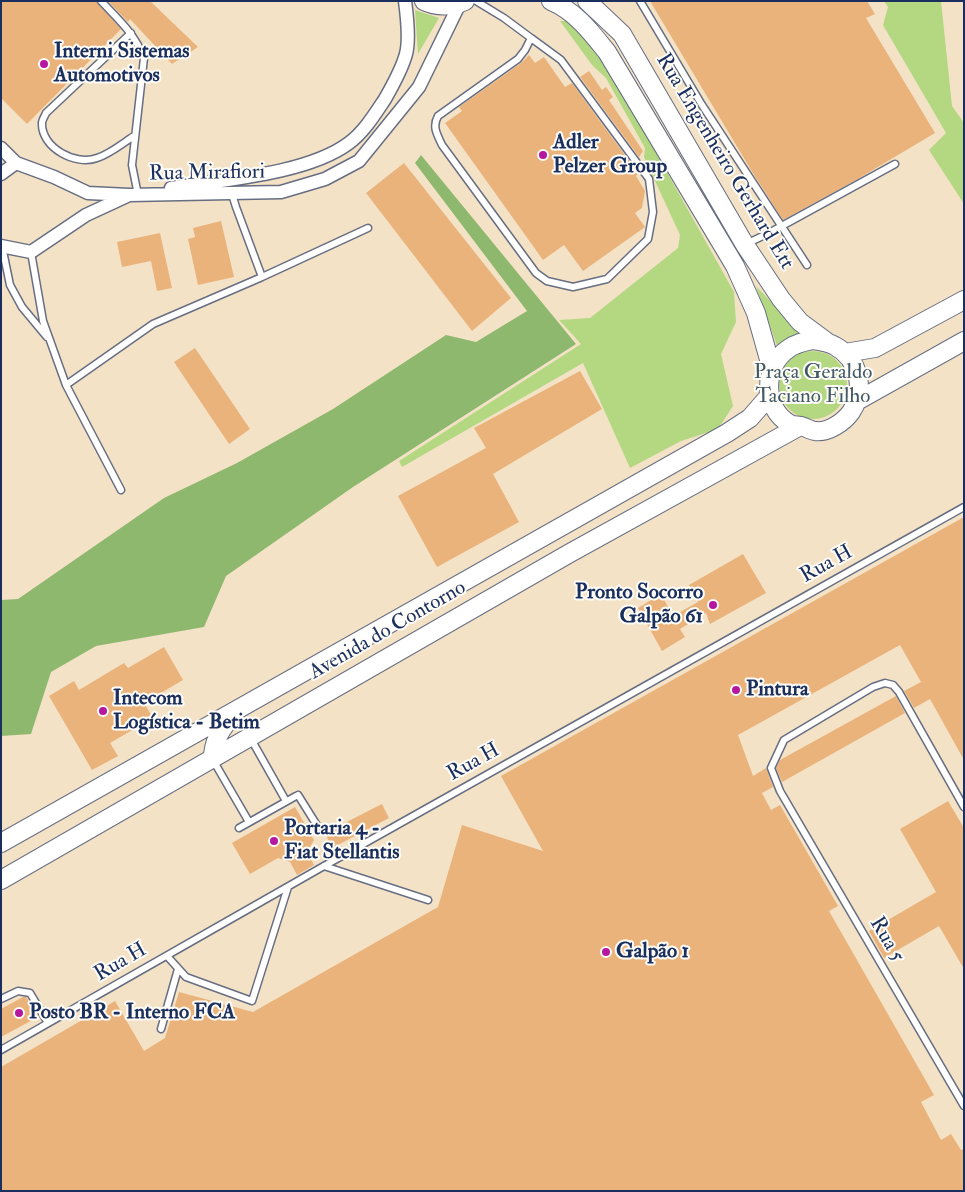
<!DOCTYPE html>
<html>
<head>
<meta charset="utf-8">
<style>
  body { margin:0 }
  #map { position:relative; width:965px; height:1192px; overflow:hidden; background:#f3e2c6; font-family:"IM FELL Double Pica",serif }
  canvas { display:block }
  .frame { position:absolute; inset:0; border:2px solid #1b2f5e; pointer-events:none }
</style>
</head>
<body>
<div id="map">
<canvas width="965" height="1192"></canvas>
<div class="frame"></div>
</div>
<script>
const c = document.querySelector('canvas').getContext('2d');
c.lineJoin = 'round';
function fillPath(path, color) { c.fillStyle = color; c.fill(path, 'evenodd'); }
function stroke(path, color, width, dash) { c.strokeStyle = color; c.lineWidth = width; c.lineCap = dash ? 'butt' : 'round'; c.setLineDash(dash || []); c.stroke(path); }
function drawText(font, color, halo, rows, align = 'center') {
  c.font = font + ' "IM FELL Double Pica",serif'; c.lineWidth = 4; c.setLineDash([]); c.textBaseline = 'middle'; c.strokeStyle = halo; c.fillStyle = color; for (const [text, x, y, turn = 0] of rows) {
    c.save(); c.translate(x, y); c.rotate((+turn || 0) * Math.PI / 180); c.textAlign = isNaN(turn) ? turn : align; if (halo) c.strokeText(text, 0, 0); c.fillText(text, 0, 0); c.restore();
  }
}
fillPath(new Path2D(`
  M884 1H941L952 106 964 123V204L929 150 946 133 883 25 888 7Z
  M415 10 439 18 418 54Z
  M560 21H569L603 58 734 292 736 322 721 354 733 406 718 429 681 441 630 468 583 363 402 467 399 461 581 344 559 320 590 318 678 248 680 235 644 157 645 148 606 78 592 65Z
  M756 286 801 333 777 346Z
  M779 385a34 34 0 1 1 68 0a34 34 0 1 1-68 0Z`), '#b4d881');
fillPath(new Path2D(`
  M421 155 576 344 353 487 226 576 204 627 96 646 51 672 31 734 1 736V600L18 599 164 498 237 463 333 409 446 335 476 342 527 311 415 163Z`), '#8fb86f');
fillPath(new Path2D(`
  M1 1H96L121 29 27 124 1 98Z
  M108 1H150L198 47 172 64 130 19 128 22Z
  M650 1H867L875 14 866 18 935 133 856 180 783 220 751 170Z
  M529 55 535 63 544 57 565 87 572 83 638 173 636 176 645 191 642 208 635 213 645 227 583 271 564 245 543 260 445 123 462 111 459 107 521 63Z
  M589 71 602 90 606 87 613 97 609 100 643 151 639 157 580 77Z
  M404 163 511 298 472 331 366 193Z
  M221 221 234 277 198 285 188 239 195 237 193 228Z
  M160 233 172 288 157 291 151 261 122 267 117 242Z
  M195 348 250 429 229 444 174 362Z
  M580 371 602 409 493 474 519 522 437 567 398 496 486 448 474 428Z
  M964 517V760L930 699 914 708 904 691 921 682 900 645 738 735 753 776 766 768 773 787 762 793 771 810 780 805 838 906 829 911 934 1095 921 1102 941 1140 951 1134 961 1150 964 1149V1191H1V1067L115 1001 144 1051 165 1038 179 992 253 1012 438 907 462 825 543 851 501 776Z
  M743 554 766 593 710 624 706 613 680 629 685 637 662 651 638 608 661 594 673 616 698 602 689 585Z
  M164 647 183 680 144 703 153 718 110 743 118 756 92 770 49 696 74 681 79 690 124 663 128 668Z
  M896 696 905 713 782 782 776 768 780 760Z
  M948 801 964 828V969L939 926 884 958 869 931 936 892 900 829Z
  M382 804 389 818 332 848 325 833Z
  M295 807 314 840 307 852 314 865 297 875 290 862 278 858 250 874 232 843Z
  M23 997H26L38 1017 1 1037V1009Z`), '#eab37b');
const lane = new Path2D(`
  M101 1C118 19 135 34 144 58L132 165 138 195
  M476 1 504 18 531 38 525 50 518 59 438 116C432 127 437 134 442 145L536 273 547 281 573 287 607 279 648 239 653 212 649 179 561 60 531 38
  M640 1 702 105 807 265
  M131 33 46 113C45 116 42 120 42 123 41 148 76 166 97 158 110 154 123 143 134 136
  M231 191 236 207 262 277
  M746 244 769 233 895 164
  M2 246 10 285 22 307 47 337
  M31 252 43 321 66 385 121 490
  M66 385 153 324 262 277 368 228
  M251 739 286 801
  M213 760 249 822
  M298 795 318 827
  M964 807 899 692 893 685 885 683 873 687 784 740 771 768 780 791 964 1106
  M239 828 296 796
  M324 866 428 900
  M167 956 186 977 252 1001 288 887
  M1 999 18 991 30 993 48 1023
  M161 1029 178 969
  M1 1050 324 866 964 507`);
const street = new Path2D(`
  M1 148 16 163
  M1 174 16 163 54 177 88 193 129 195 281 192 325 179 359 161 419 87 460 3
  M171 188C222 180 308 174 349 143 364 132 375 114 385 99 393 85 402 69 406 54 410 39 407 16 405 1
  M1 246 31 252 86 215 127 196`);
const secondary = new Path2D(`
  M424 1C436 7 452 7 465 1
  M551 1C575 11 591 32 607 52L735 266 756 313 772 370
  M587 1 622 34 745 245 781 299 800 322 827 342
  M813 340C821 341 828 342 835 346 859 359 866 390 851 412 844 422 828 433 815 431 812 431 807 428 804 427 799 425 794 426 790 424 762 408 763 366 788 349 796 343 804 342 813 340Z
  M845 353 875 348 964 300
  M857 401 964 341
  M213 758C213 742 221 728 233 716
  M1 843 727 433 750 418 770 395
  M1 880 570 553 800 426`);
stroke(lane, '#676e82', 9);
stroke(street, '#676e82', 15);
stroke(secondary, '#676e82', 20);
stroke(lane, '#fff', 6);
stroke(street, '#fff', 12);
stroke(secondary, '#fff', 18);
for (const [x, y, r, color] of [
  [44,64,5,"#b5179e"],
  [543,155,5,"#b5179e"],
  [713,605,5,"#b5179e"],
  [736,690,5,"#b5179e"],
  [103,711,5,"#b5179e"],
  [274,841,5,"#b5179e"],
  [606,952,5,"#b5179e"],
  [19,1013,5,"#b5179e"]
]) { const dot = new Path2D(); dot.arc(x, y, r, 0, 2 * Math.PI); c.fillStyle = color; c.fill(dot); stroke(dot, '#fdfcf7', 2); }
drawText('bold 21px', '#1b2f5e', '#fdfcf7', [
  ["Interni Sistemas",54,52],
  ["Automotivos",54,76],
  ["Adler",553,143],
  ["Pelzer Group",553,167],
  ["Pronto Socorro",703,593,"right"],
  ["Galpão 61",703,617,"right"],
  ["Pintura",746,690],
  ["Intecom",113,699],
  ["Logística - Betim",113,723],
  ["Portaria 4 -",284,829],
  ["Fiat Stellantis",284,853],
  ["Galpão 1",616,952],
  ["Posto BR - Interno FCA",29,1013]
], 'left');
drawText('21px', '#1b2f5e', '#fdfcf7', [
  ["Rua Engenheiro Gerhard Ett",724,162,59],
  ["Rua Mirafiori",207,174,-1],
  ["Rua H",827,565,-29],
  ["Avenida do Contorno",388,631,-30],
  ["Rua H",474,763,-29],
  ["Rua 5",886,940,60],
  ["Rua H",121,963,-30]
]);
drawText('21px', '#415967', '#fdfcf7', [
  ["Praça Geraldo",813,373],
  ["Taciano Filho",813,397]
]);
</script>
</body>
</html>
